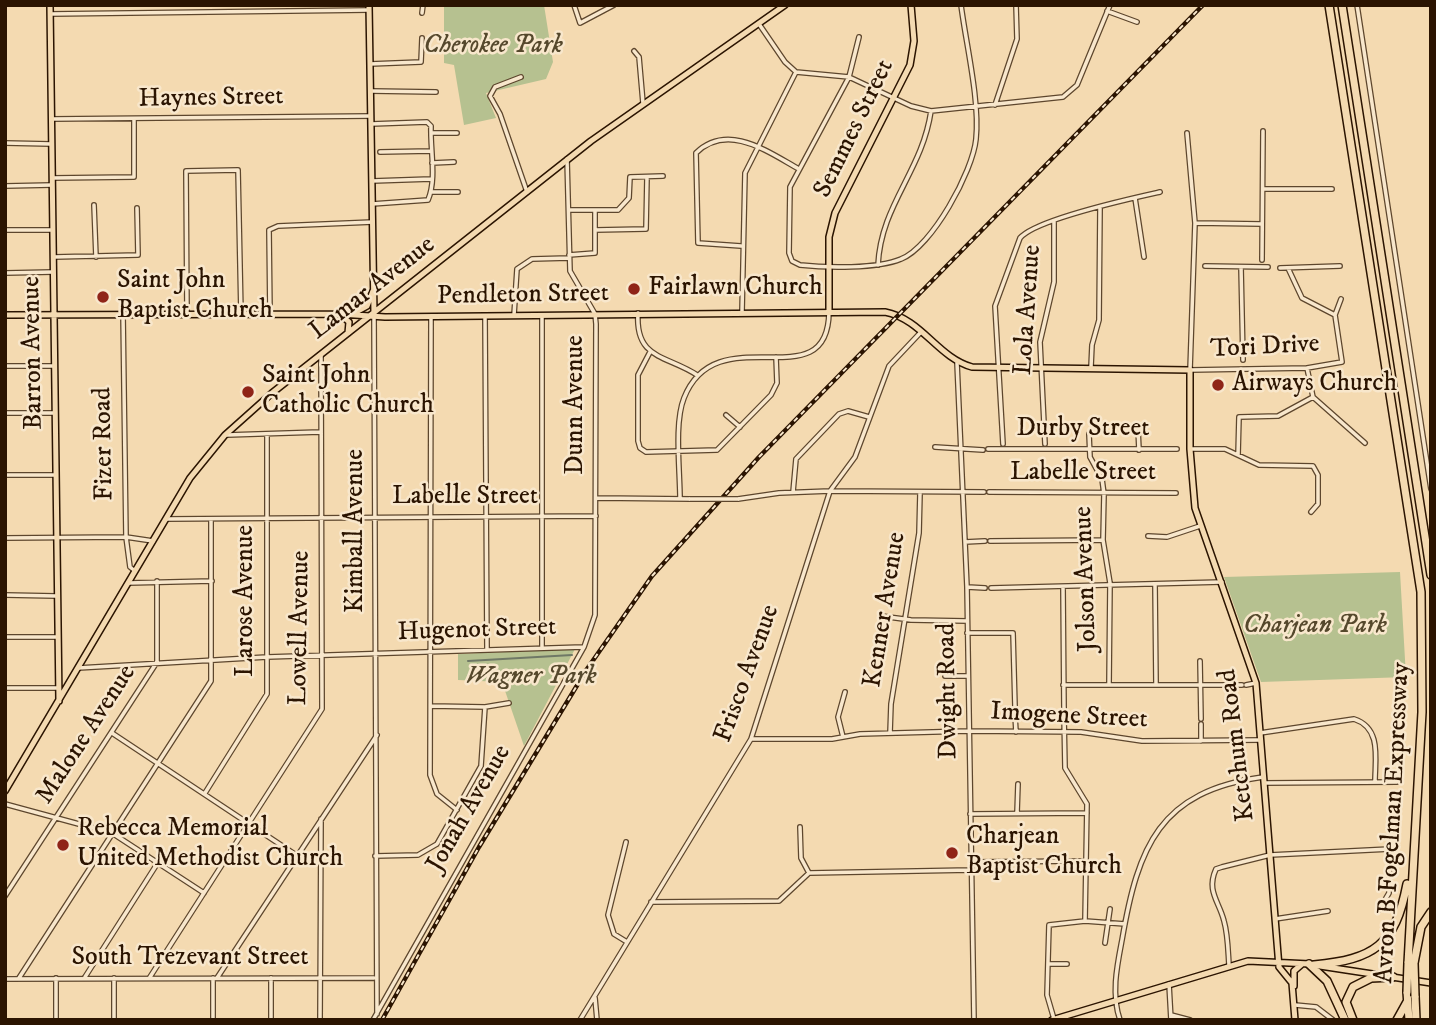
<!DOCTYPE html>
<html>
<head>
<meta charset="utf-8">
<style>
  body { margin:0 }
  #map { position:relative; width:1436px; height:1025px; overflow:hidden; background:#f4dab1; font-family:"IM FELL DW Pica",serif }
  canvas { display:block }
  .frame { position:absolute; inset:0; border:7px solid #2b1401; pointer-events:none }
</style>
</head>
<body>
<div id="map">
<canvas width="1436" height="1025"></canvas>
<div class="frame"></div>
</div>
<script>
const c = document.querySelector('canvas').getContext('2d');
c.lineJoin = 'round';
function fillPath(path, color) { c.fillStyle = color; c.fill(path, 'evenodd'); }
function stroke(path, color, width, dash) { c.strokeStyle = color; c.lineWidth = width; c.lineCap = dash ? 'butt' : 'round'; c.setLineDash(dash || []); c.stroke(path); }
function drawText(font, color, halo, rows, align = 'center') {
  c.font = font + ' "IM FELL DW Pica",serif'; c.lineWidth = 5; c.setLineDash([]); c.textBaseline = 'middle'; c.strokeStyle = halo; c.fillStyle = color; for (const [text, x, y, turn = 0] of rows) {
    c.save(); c.translate(x, y); c.rotate((+turn || 0) * Math.PI / 180); c.textAlign = isNaN(turn) ? turn : align; if (halo) c.strokeText(text, 0, 0); c.fillText(text, 0, 0); c.restore();
  }
}
fillPath(new Path2D(`
  M444 5H544L553 62 546 79 486 93 496 118 464 125 454 65 444 63Z
  M1400 572 1406 677 1261 682 1224 577Z
  M575 649 524 746 502 682 458 680V654Z`), '#b6c190');
stroke(new Path2D(`
  M468 661 572 655`), '#6f7866', 2);
const minor = new Path2D(`
  M574 5 580 23 614 5
  M1357 5 1431 489
  M1107 11 1137 22
  M422 13 423 5
  M50 14 369 10
  M759 24 785 62 796 72 849 77 911 106 931 111 1063 97 1077 85 1110 5
  M859 37 849 77 790 187 789 253 792 261 800 265C826 268 877 269 901 259 932 247 973 171 976 139 980 101 966 44 961 5
  M634 51 639 57 643 103
  M370 64 421 62 422 38
  M521 77 495 87 490 96 500 114 527 192
  M371 91 436 92
  M995 105 1017 39 1016 5
  M52 119 371 116
  M371 124 427 122 431 126C430 149 437 179 428 200L372 204
  M431 133H457
  M1187 133 1195 223 1190 370 1307 368 1342 362 1335 315 1302 298 1288 268
  M5 143 51 144
  M380 152 431 151
  M432 163 454 162
  M52 178 134 177V120
  M372 181 431 179
  M5 186 52 185
  M1263 189H1332
  M432 192H458
  M1135 198 1144 257
  M94 205 96 257
  M569 210H618L629 198 630 177 663 176
  M1195 223 1262 224
  M5 230H52
  M595 230 646 229 647 177
  M741 246 698 243 696 153C728 122 768 152 799 169
  M569 255 595 253V210
  M54 257 138 255 137 208
  M1262 260 1263 131
  M878 265C881 204 922 172 931 111
  M1205 266 1268 267
  M1241 267 1243 360
  M1280 268 1340 266
  M5 273 53 272
  M742 312 745 173 796 72
  M123 313 126 537 130 567 135 571
  M638 313C635 360 667 355 697 375
  M187 314 186 171 238 170 241 314
  M270 315 269 230 278 226 373 222
  M514 315 517 269 532 259 569 258
  M1335 315 1341 299
  M374 316 377 1014
  M431 316 430 775 437 794 457 810
  M485 316 487 650
  M650 352 638 375V441L640 448 646 452 717 450 771 395 777 383 776 357
  M957 363 967 587 974 1020
  M5 366H53
  M1091 367 1092 345 1099 320 1100 208
  M1307 368 1313 397 1365 443
  M5 413H54
  M726 415 740 427
  M1138 429 1139 450
  M1089 434 1090 457 1102 479 1104 494 1103 540 1110 583 1109 684
  M227 435 320 432
  M1003 444 995 306 1020 238C1036 219 1133 198 1160 192
  M1045 444 1040 342 1054 282V221
  M935 447 983 450
  M988 449H1177
  M1190 449H1225L1259 465 1313 466 1318 475V504L1311 512
  M1238 455 1239 417 1278 416 1313 397
  M5 475H55
  M793 492 796 459 839 414 848 411 869 417
  M989 492 1176 493
  M597 498 690 499
  M680 499C680 470 674 423 684 398 717 314 828 402 829 312
  M738 499 779 493 830 491 984 492
  M166 519 596 516
  M1148 536 1167 537 1200 526
  M5 538 126 537 153 541
  M990 541 1103 540
  M965 542 985 541
  M128 583 212 581
  M1155 584 1156 684
  M967 587 985 588
  M1063 587 1064 710
  M991 588 1222 582
  M5 595 56 596
  M881 616 911 620 967 621
  M967 633H1013L1015 707
  M5 637H58
  M542 648V315
  M1200 661 1201 719
  M78 668 267 657 583 647
  M945 676H967
  M1063 685H1242
  M1246 685 1256 683
  M5 688H58
  M431 706 485 707 509 703
  M1015 715 1016 732
  M1064 715 1065 768 1087 804 1085 921
  M1201 724V741
  M112 733 296 855
  M890 733 891 704 919 533 920 493
  M1260 733 1354 719C1382 728 1375 759 1375 782
  M843 737 838 717 845 692
  M751 739H832L860 734 969 731 1081 732 1142 741 1261 740
  M1264 783 1397 782
  M205 793 267 694V434
  M5 804 112 833 204 893
  M1017 813 1018 784
  M970 814 1087 813
  M800 827 801 858 809 873
  M626 842 608 915 614 934 627 942
  M375 856 418 855 437 844 481 766 485 707
  M971 862 1086 861
  M5 896 157 662V581
  M651 902 779 901 809 873 971 870
  M1275 919 1328 911
  M1105 943 1110 909
  M1049 964H1067
  M1229 965C1228 951 1228 935 1224 921 1219 901 1206 891 1216 869L1222 867 1270 855 1390 849 1389 893 1379 910
  M85 977 157 864
  M150 977 322 709 321 355
  M19 978 211 681V520
  M114 978V1020
  M213 978V1020
  M217 978 377 735
  M5 979 374 978
  M1169 984 1171 1020
  M595 998 597 1020
  M1295 1005 1316 1007 1333 1020
  M1171 1015 1190 1020
  M1054 1019 1047 995 1049 925 1085 921 1125 924
  M56 1020V978
  M271 1020V978
  M320 1020 321 819
  M373 1020 584 647 595 615 596 324 595 314 570 271 567 159
  M580 1020 751 739 830 491 855 457 889 366 921 332
  M1120 1020C1111 994 1117 966 1122 940 1138 847 1159 791 1263 777`);
const major = new Path2D(`
  M50 5 59 701
  M369 5 374 314
  M356 312 367 306 373 291
  M829 312V237L835 213 910 65 914 41 911 5
  M340 314 349 322 348 333
  M5 315 340 314 385 317 885 312C922 319 937 357 972 367L1190 370V449L1195 508 1256 683 1279 967 1292 983 1295 1020
  M5 791 190 478 225 435 272 393 591 141 785 5
  M1320 966 1379 975
  M1392 977 1431 983
  M1294 986V971L1302 964
  M1052 1020 1248 961 1310 964`);
const highway = new Path2D(`
  M1329 5 1421 592 1422 712 1408 963
  M1342 5 1431 575
  M1414 963 1421 927 1431 912
  M1309 964 1327 981 1345 1020
  M1314 965C1374 959 1395 946 1407 884
  M1407 992 1409 1020
  M1415 996 1416 1020
  M1353 1020 1346 1002 1353 987 1371 978 1393 977
  M1397 1020 1407 1002`);
stroke(minor, '#5d462d', 6);
stroke(major, '#2b1401', 8);
stroke(highway, '#2b1401', 10);
stroke(minor, '#f8e7cc', 3.5);
stroke(major, '#f4dab1', 5);
stroke(highway, '#f4dab1', 7);
const rail = new Path2D(`
  M382 1020 479 847 587 669 652 576 759 457 1203 5`);
stroke(rail, '#2b1401', 4.5);
stroke(rail, '#f8e7cc', 2, [5]);
const minorBridge = new Path2D(`
  M690 499H738`);
const highwayBridge = new Path2D(`
  M1414 963 1415 996
  M1407 992 1408 963`);
stroke(minorBridge, '#5d462d', 6, []);
stroke(highwayBridge, '#2b1401', 10, []);
stroke(minorBridge, '#f8e7cc', 3.5);
stroke(highwayBridge, '#f4dab1', 7);
for (const [x, y, r, color] of [
  [634,289,7,"#8f2418"],
  [103,297,7,"#8f2418"],
  [1218,385,7,"#8f2418"],
  [248,392,7,"#8f2418"],
  [63,845,7,"#8f2418"],
  [952,853,7,"#8f2418"]
]) { const dot = new Path2D(); dot.arc(x, y, r, 0, 2 * Math.PI); c.fillStyle = color; c.fill(dot); stroke(dot, '#f8e7cc', 2.5); }
drawText('italic 26px', '#55482c', '#f8e7cc', [
  ["Cherokee Park",493,47],
  ["Charjean Park",1315,627],
  ["Wagner Park",531,678]
]);
drawText('26px', '#2b1401', '#f8e7cc', [
  ["Haynes Street",211,99,-1],
  ["Semmes Street",855,129,-64],
  ["Lamar Avenue",373,289,-38],
  ["Pendleton Street",523,296,-1],
  ["Lola Avenue",1029,310,-86],
  ["Tori Drive",1265,348,-3],
  ["Barron Avenue",34,353,-91],
  ["Dunn Avenue",577,405,-90],
  ["Durby Street",1083,430],
  ["Fizer Road",105,444,-91],
  ["Labelle Street",1083,474],
  ["Labelle Street",465,498],
  ["Kimball Avenue",357,531,-90],
  ["Jolson Avenue",1087,579,-92],
  ["Larose Avenue",247,601,-90],
  ["Kenner Avenue",886,610,-81],
  ["Lowell Avenue",301,628,-89],
  ["Hugenot Street",477,631,-2],
  ["Frisco Avenue",748,674,-70],
  ["Dwight Road",949,691,-91],
  ["Imogene Street",1069,717,3],
  ["Malone Avenue",87,735,-57],
  ["Ketchum Road",1238,745,-97],
  ["Jonah Avenue",470,809,-60],
  ["Avron B Fogelman Expressway",1394,823,-87],
  ["South Trezevant Street",190,959]
]);
drawText('26px', '#2b1401', '#f8e7cc', [
  ["Saint John",117,282],
  ["Baptist Church",117,312],
  ["Fairlawn Church",648,289],
  ["Saint John",262,377],
  ["Catholic Church",262,407],
  ["Airways Church",1232,385],
  ["Rebecca Memorial",77,830],
  ["United Methodist Church",77,860],
  ["Charjean",966,838],
  ["Baptist Church",966,868]
], 'left');
</script>
</body>
</html>
